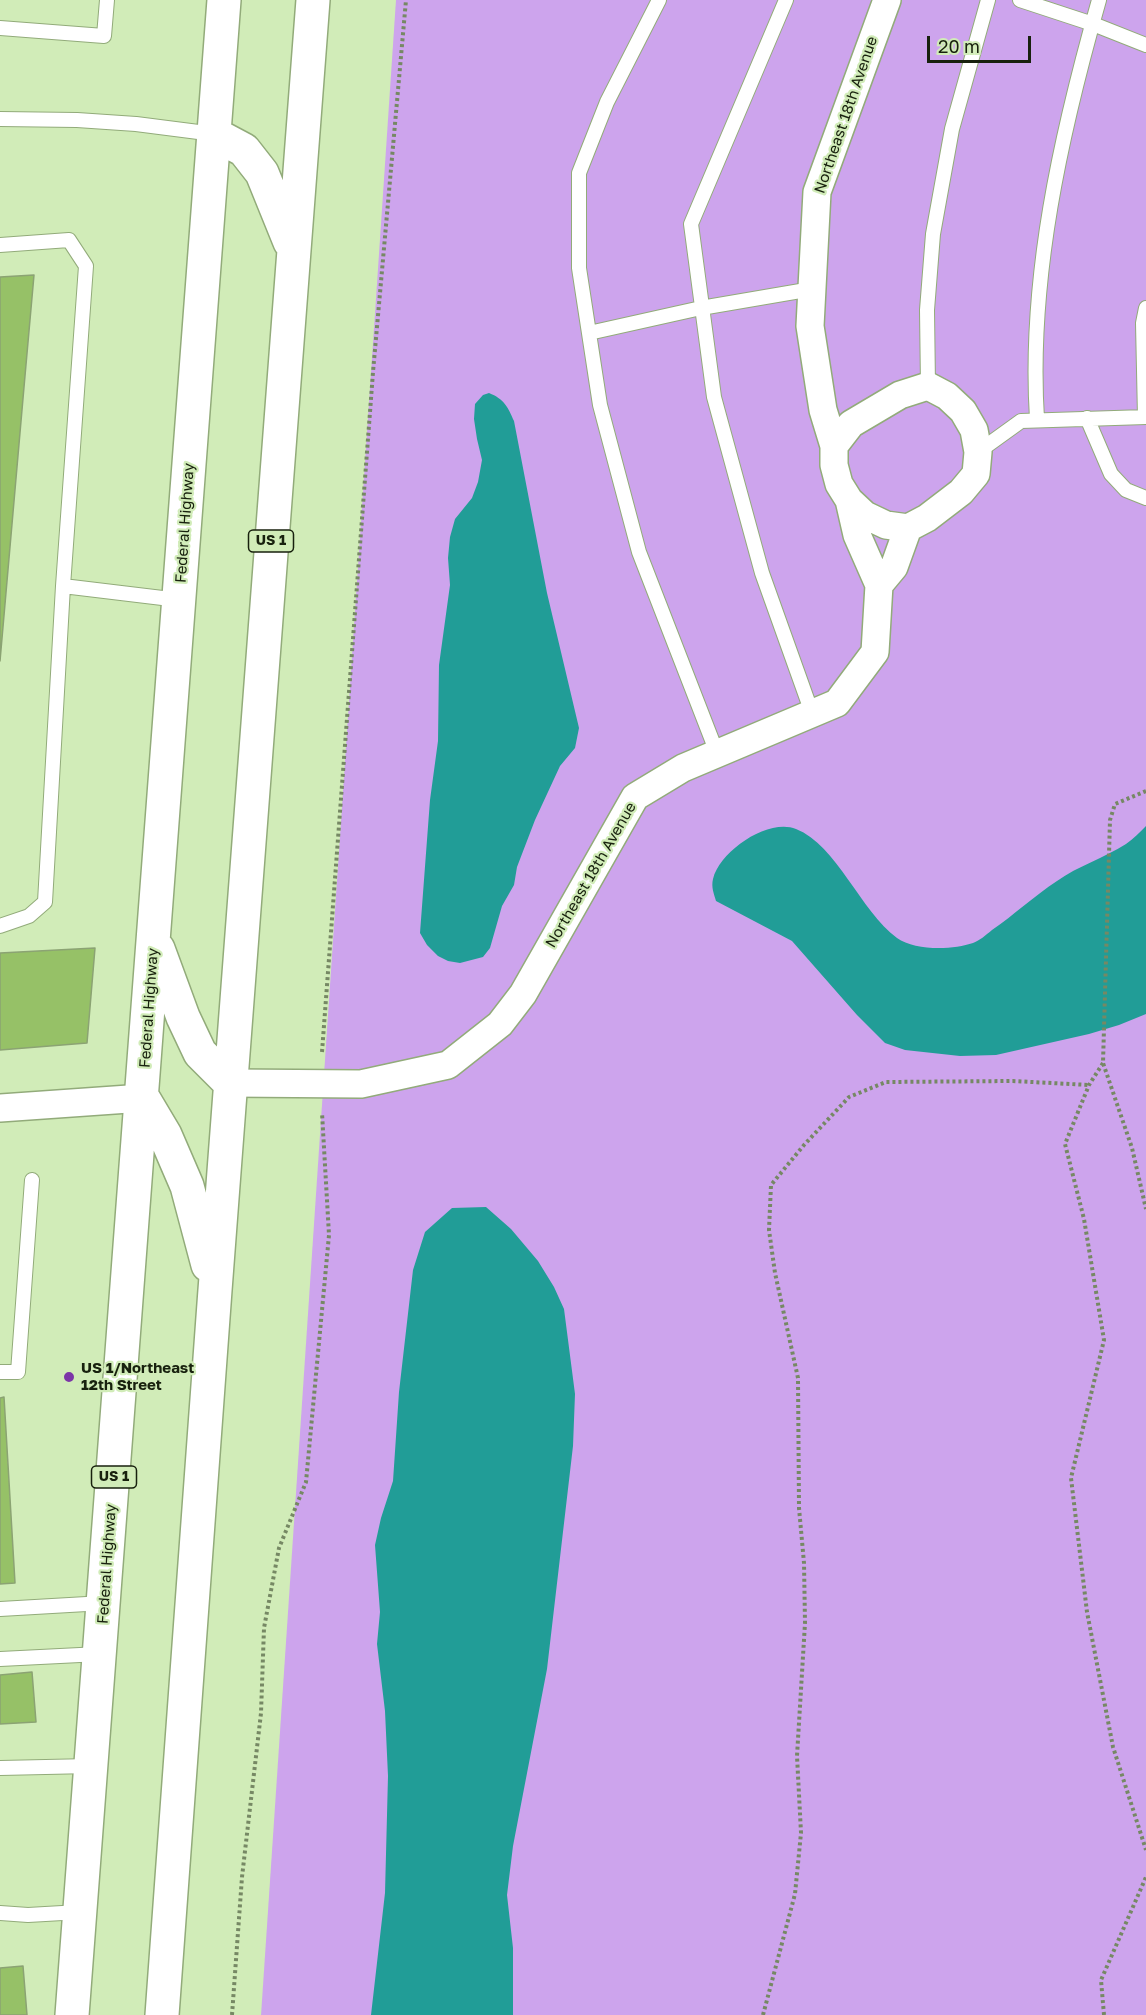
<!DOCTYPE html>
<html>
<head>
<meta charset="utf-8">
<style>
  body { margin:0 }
  #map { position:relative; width:1146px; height:2015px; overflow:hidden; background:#d1ecb8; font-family:"Golos Text",sans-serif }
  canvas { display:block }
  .scale { position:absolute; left:927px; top:36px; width:104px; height:27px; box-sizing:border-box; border:3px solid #18210e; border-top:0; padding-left:8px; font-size:18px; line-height:21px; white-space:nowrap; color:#18210e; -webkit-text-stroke:4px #d1ecb8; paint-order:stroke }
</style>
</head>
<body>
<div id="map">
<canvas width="1146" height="2015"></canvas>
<div class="scale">20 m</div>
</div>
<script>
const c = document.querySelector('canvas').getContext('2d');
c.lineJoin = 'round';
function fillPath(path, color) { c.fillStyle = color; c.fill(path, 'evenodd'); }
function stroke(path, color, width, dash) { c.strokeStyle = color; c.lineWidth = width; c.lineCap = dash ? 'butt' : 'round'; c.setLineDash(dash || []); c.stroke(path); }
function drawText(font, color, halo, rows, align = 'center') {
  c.font = font + ' "Golos Text",sans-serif'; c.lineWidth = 4.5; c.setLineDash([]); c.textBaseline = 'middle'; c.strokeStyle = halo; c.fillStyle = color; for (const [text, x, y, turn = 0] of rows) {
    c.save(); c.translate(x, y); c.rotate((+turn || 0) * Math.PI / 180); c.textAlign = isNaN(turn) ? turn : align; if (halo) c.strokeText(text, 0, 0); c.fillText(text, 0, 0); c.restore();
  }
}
fillPath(new Path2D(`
  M396 0H1146V2015H261Z`), '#cda4ed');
fillPath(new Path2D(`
  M489 393C504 399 508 407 514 421L547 593 579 728 575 748 560 766 535 820 517 867 514 885 502 906 490 948 483 957 460 963 448 961 438 956 427 945 420 933 430 800 438 741 439 665 450 585 448 558 450 537 455 519 472 498 478 482 482 460 477 439 474 419 475 404 483 395Z
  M1146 826V1014L1119 1025 1089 1034 996 1055 960 1056 905 1050 885 1043 857 1015 792 941 716 901C714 894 711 887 713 879 720 851 768 818 796 829 837 845 860 911 897 938 915 951 953 950 973 943 979 941 986 935 992 930 1014 915 1034 896 1057 881 1078 866 1104 858 1126 844 1133 839 1140 832 1146 826Z
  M486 1207 511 1229 538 1261 554 1287 564 1309 575 1394 573 1446 547 1669 513 1846 507 1895 513 1948V2015H371L385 1893 388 1776 385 1711 377 1644 380 1612 375 1545 381 1518 393 1481 399 1392 413 1270 425 1232 452 1208Z`), '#219d97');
const building = new Path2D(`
  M34 275 24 387 0 661V277Z
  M95 948 87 1043 0 1050V953Z
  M4 1397 15 1583 0 1584V1398Z
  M32 1672 36 1722 0 1724V1675Z
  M23 1966 27 2015H0V1968Z`);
fillPath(building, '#96c167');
stroke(building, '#8ba373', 1.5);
const service = new Path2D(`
  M659 0 607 102 579 173V268L600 405 639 552 717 753
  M786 0 691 224 714 397 762 573 812 713
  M1020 0 1093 24 1146 45
  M0 28 104 36 107 0
  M0 119 77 120 136 124 214 134
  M0 245 69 240 86 266 63 586
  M589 333 701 308 812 289
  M928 386 927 310 933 234 952 129 988 0
  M1145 417 1143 323 1146 308
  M1087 418 1111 474 1126 490 1146 498
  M1037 419C1028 279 1061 134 1099 0
  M978 452 1021 421 1146 417
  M0 926 29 916 45 902 63 586 179 600
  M0 1372H18L32 1180
  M0 1609 104 1603
  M0 1659 100 1654
  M0 1768 91 1766
  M0 1913 28 1915 80 1912`);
const minor = new Path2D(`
  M928 386 947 396 963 411 974 430 978 452 976 474 961 492 927 518 908 528 886 525 865 515 849 500 839 484 834 465V446L851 424 900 395Z
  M834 446 823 410 810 326 817 192 887 0
  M879 585 894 567 908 528
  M230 1083 361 1084 448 1065 500 1024 523 994 635 797 683 768 837 703 875 652 879 585 857 535 849 500
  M0 1108 143 1098`);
const primary = new Path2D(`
  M214 134 244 150 262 173 290 242
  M158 949 183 1017 200 1053 230 1083
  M143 1098 165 1135 187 1186 208 1265
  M72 2015 224 0
  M162 2015 215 1290 313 0`);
stroke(service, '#92ab7a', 16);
stroke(minor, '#92ab7a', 30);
stroke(primary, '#92ab7a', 36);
stroke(new Path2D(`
  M1146 791 1115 804 1110 820 1103 1063 1132 1148 1146 1209
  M322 1052 373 372 406 0
  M1103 1063 1089 1085 1065 1144 1084 1219 1104 1340 1071 1478 1087 1612 1113 1747 1146 1850
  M232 2015 242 1877 261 1713 264 1628 279 1548 306 1482 329 1235 322 1113
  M763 2015 795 1894 801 1833 797 1756 805 1623 804 1563 799 1508 798 1378 775 1273 769 1230 771 1185 804 1145 849 1097 886 1082 1013 1081 1089 1085
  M1104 2015 1101 1980 1146 1877`), '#768864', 4, [3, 3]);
stroke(service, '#fff', 14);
stroke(minor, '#fff', 27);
stroke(primary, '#fff', 33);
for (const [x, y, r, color] of [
  [69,1377,6,"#7c35a7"]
]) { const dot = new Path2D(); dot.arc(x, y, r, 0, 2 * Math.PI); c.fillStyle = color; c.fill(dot); stroke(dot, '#d1ecb8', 2); }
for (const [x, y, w] of [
  [271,541,45],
  [114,1477,45]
]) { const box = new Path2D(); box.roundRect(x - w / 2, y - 11, w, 22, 4.5); c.fillStyle = '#d1ecb8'; c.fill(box); stroke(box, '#18210e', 1.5); }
drawText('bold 14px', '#18210e', null, [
  ["US 1",271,541],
  ["US 1",114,1477]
]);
drawText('15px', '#18210e', '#d1ecb8', [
  ["Northeast 18th Avenue",846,115,-71],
  ["Federal Highway",185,523,-86],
  ["Northeast 18th Avenue",591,875,-60],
  ["Federal Highway",149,1008,-86],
  ["Federal Highway",107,1564,-86]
]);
drawText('bold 15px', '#18210e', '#d1ecb8', [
  ["US 1/Northeast",81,1368],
  ["12th Street",81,1385]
], 'left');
</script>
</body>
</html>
